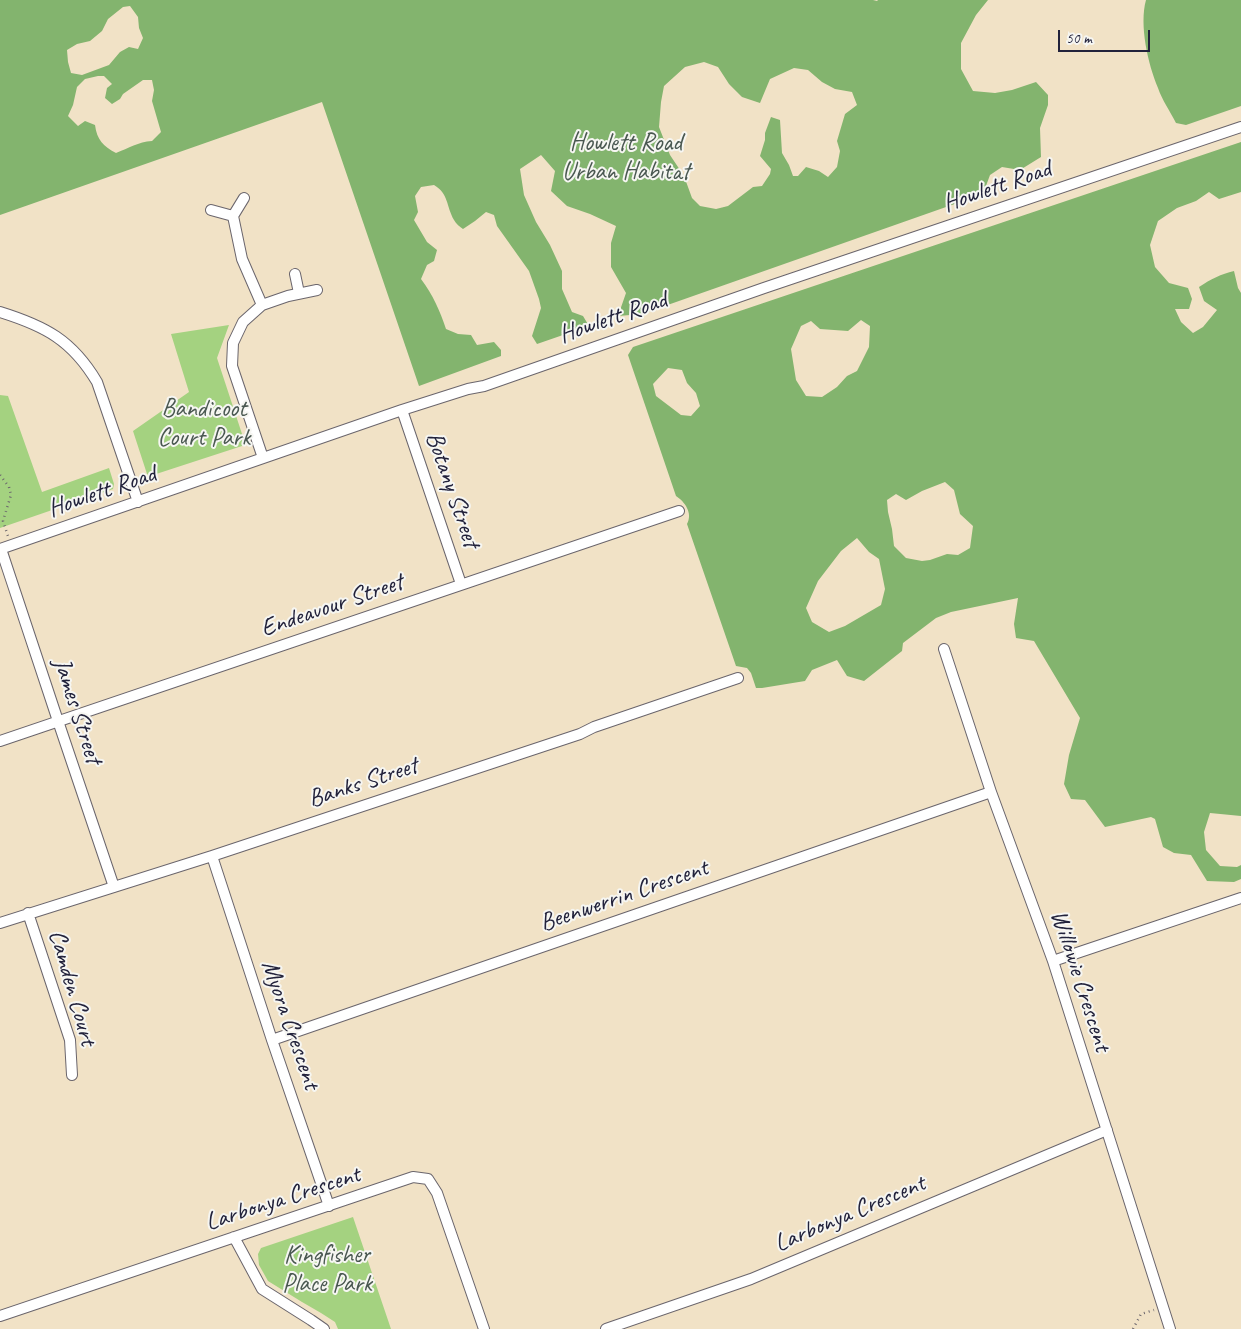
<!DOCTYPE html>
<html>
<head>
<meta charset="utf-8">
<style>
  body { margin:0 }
  #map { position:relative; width:1241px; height:1329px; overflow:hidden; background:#f1e2c6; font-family:Caveat,sans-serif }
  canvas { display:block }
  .scale { position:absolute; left:1058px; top:30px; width:92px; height:22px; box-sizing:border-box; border:2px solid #22223b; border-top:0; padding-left:6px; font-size:15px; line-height:18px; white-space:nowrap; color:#22223b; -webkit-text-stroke:4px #f6f6f2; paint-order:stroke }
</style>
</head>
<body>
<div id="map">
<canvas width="1241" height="1329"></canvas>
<div class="scale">50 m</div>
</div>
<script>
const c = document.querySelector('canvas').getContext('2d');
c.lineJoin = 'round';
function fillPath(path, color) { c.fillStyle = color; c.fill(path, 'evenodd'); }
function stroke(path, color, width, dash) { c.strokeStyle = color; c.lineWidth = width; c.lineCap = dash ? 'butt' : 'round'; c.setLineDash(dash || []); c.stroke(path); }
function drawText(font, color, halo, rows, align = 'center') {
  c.font = font + ' Caveat,sans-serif'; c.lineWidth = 4; c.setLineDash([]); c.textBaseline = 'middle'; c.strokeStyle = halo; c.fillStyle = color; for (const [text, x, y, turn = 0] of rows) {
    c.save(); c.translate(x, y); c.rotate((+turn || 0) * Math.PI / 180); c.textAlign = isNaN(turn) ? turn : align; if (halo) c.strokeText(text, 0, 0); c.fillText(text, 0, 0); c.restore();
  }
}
fillPath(new Path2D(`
  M229 325 217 358 244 440 242 446 150 476 147 474 133 431 189 392 171 334Z
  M0 395 8 396 42 492 109 468 114 484 113 489 0 528Z
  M353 1217 391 1329H338L335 1322 321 1313 302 1302 268 1281 259 1265 258 1254 261 1248Z`), '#a4d280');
fillPath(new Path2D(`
  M0 0H873L877 1 878 0H988L976 15 961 43V69L973 91 995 93 1012 90 1036 82 1048 95V105L1040 128 1041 157 1020 170 1002 167 990 175 983 194 642 314 618 316 626 293 611 267V243L616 226 590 214 567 206 551 191 555 171 541 155 520 169 524 195 536 222 550 245 562 271V289L572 312 583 316 589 326 537 344 532 336 541 308 539 299 529 271 497 226 494 215 486 212 475 221 463 229C460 227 456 224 454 220 446 206 449 194 434 185L421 187 415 196 418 212 414 220 427 242 437 250 434 261 427 265 421 279C433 295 440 311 446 329L458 334 471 335 477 345 494 342 501 350V356L419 386 322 102 0 215ZM130 6 138 17 139 28 143 38 138 49 129 47 120 52 109 65 82 75 71 73 68 62 67 50 77 44 90 41 102 31 108 19 123 7ZM704 62 718 67 729 84 742 97 760 103 770 79 794 68 808 70 822 82 835 89 852 92 857 105 845 114 837 141 840 151 837 167 828 177 819 171 806 167 798 176H793L789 165 782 153 780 120 771 117 765 133V140L760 156 771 169 770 174 762 186 753 187 728 206 716 209 700 206 692 198 684 176 670 155 659 127 661 102 664 86 685 67ZM98 76H104L112 84 107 88 105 98 112 104 120 99 123 94 143 80H152L154 90 152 101 161 132 152 141C138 142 129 148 116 153 103 146 97 140 95 125L85 121 78 126 68 116 73 105 77 87 85 79Z
  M1146 0H1241V106L1186 125 1176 123C1170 111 1162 100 1158 88 1148 64 1139 25 1146 0Z
  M1241 142V192L1219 199 1209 192 1196 201 1177 208 1158 221 1150 245 1155 267 1169 283 1188 288 1192 299 1189 309H1175L1181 322 1193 333 1203 327 1217 310 1204 301 1199 287C1211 279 1221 274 1234 271L1238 288 1241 293V816L1210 813 1204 832 1206 850 1220 866 1237 867 1241 865V879L1234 882 1207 881 1191 855 1174 853 1163 847 1155 819 1151 817 1105 827 1085 800 1071 799 1064 784 1069 755 1080 718 1034 641 1016 638 1014 624 1018 598 951 612 936 618 903 643 902 651 864 681 847 676 837 660 812 670 805 681 762 688H756L751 673 747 668 736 666 687 524C693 513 685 502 676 496L628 355 633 347ZM861 320 870 326 869 347 857 371 847 376 837 387 822 397 806 396 796 380 791 349 801 326 811 321 820 329 848 331ZM668 368 682 370 687 383 696 393 700 406 691 416 681 415 656 396 653 384ZM945 482 954 490 960 514 973 526 970 548 958 555 947 554 930 560 922 561 906 558 894 546 892 529 888 512 887 500 896 494 906 500 922 491ZM857 538 869 552 879 559 885 589 881 605 845 626 829 632 812 622 806 608 818 581 841 551Z`), '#83b46e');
const minor = new Path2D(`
  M211 210 233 216 244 198
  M233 216 242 259 262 305
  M295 274 299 293
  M0 312C45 326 72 340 97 382L138 502
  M402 410 461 584
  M263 458 232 366 233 343 243 322 262 305 288 296 317 290
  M0 549 402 410 468 389 484 386 764 288 1241 127
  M1 549 58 721 114 887
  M944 649 991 792 1053 961 1170 1329
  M0 741 679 511
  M212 856 272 1040 329 1206
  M28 913 70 1040 72 1075
  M0 923 212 856 580 734 594 727 738 678
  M1053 961 1241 898
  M272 1040 991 792
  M234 1237 262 1289 311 1320 324 1329
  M0 1316 413 1177 428 1179 437 1193 484 1329
  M606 1329 751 1279 1107 1130`);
stroke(minor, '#6a656c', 12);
stroke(new Path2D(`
  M0 475 9 487 11 495 3 521 8 536
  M1133 1329 1141 1314 1154 1310`), '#6a656c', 2.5, [1, 4]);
stroke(minor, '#fff', 10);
drawText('25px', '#495750', '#f6f6f2', [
  ["Howlett Road",626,143],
  ["Urban Habitat",626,172],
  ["Bandicoot",204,409],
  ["Court Park",204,438],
  ["Kingfisher",327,1255],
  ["Place Park",327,1284]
]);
drawText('25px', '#22223b', '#f6f6f2', [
  ["Howlett Road",997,187,-19],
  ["Howlett Road",613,318,-19],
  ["Botany Street",452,490,71],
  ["Howlett Road",102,492,-19],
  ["Endeavour Street",332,606,-19],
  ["James Street",77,711,72],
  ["Banks Street",363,783,-18],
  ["Beenwerrin Crescent",624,896,-19],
  ["Willowie Crescent",1080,981,72],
  ["Camden Court",72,988,74],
  ["Myora Crescent",290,1025,71],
  ["Larbonya Crescent",283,1199,-18],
  ["Larbonya Crescent",850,1214,-23]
]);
</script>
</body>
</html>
